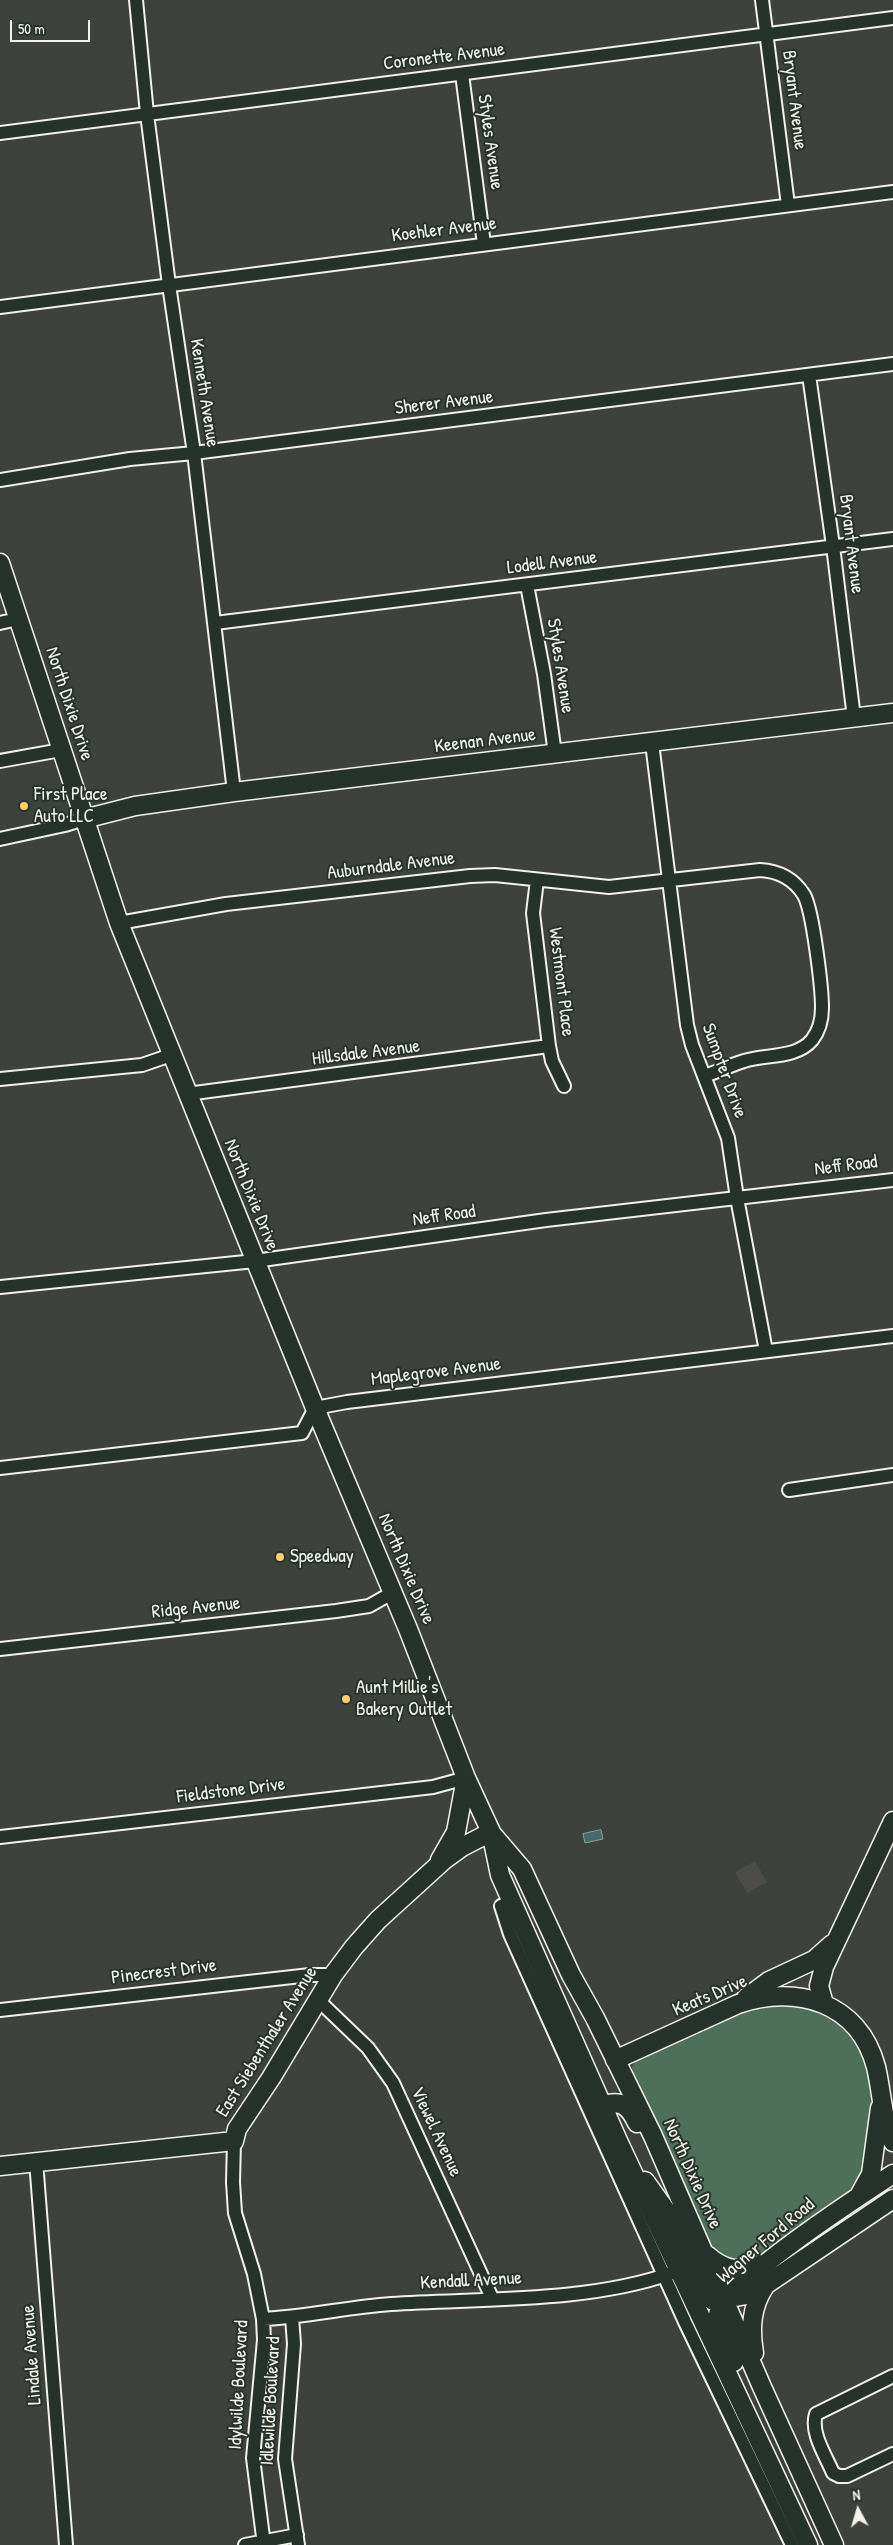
<!DOCTYPE html>
<html>
<head>
<meta charset="utf-8">
<style>
  body { margin:0 }
  #map { position:relative; width:893px; height:2545px; overflow:hidden; background:#3d423c; font-family:"Patrick Hand",sans-serif }
  canvas { display:block }
  .north { position:absolute; left:833px; top:2485px; width:50px; height:50px; -webkit-text-stroke:4px #26332d; paint-order:stroke; rotate:354deg; font-size:14px; font-weight:700; line-height:20px; text-align:center; color:#f4f1e8 }
  .north::after { content:''; display:block; margin:auto; width:18px; height:22px; background:#f4f1e8; clip-path:polygon(50% 0,100% 100%,50% 72%,0 100%) }
  .scale { position:absolute; left:10px; top:20px; width:80px; height:22px; box-sizing:border-box; border:2px solid #f4f1e8; border-top:0; padding-left:6px; font-size:15px; line-height:18px; white-space:nowrap; color:#f4f1e8; -webkit-text-stroke:4px #26332d; paint-order:stroke }
</style>
</head>
<body>
<div id="map">
<canvas width="893" height="2545"></canvas>
<div class="north">N</div>
<div class="scale">50 m</div>
</div>
<script>
const c = document.querySelector('canvas').getContext('2d');
c.lineJoin = 'round';
function fillPath(path, color) { c.fillStyle = color; c.fill(path, 'evenodd'); }
function stroke(path, color, width, dash) { c.strokeStyle = color; c.lineWidth = width; c.lineCap = dash ? 'butt' : 'round'; c.setLineDash(dash || []); c.stroke(path); }
function drawText(font, color, halo, rows, align = 'center') {
  c.font = font + ' "Patrick Hand",sans-serif'; c.lineWidth = 4; c.setLineDash([]); c.textBaseline = 'middle'; c.strokeStyle = halo; c.fillStyle = color; for (const [text, x, y, turn = 0] of rows) {
    c.save(); c.translate(x, y); c.rotate((+turn || 0) * Math.PI / 180); c.textAlign = isNaN(turn) ? turn : align; if (halo) c.strokeText(text, 0, 0); c.fillText(text, 0, 0); c.restore();
  }
}
fillPath(new Path2D(`
  M755 1861 767 1882 747 1893 735 1872Z`), '#4d4c46');
fillPath(new Path2D(`
  M796 2002 837 2019 856 2040 870 2068 872 2138 864 2178 856 2191 772 2251 746 2264 721 2261 708 2244 633 2075 632 2067 637 2058 749 2006Z`), '#4e6f59');
const water = new Path2D(`
  M601 1830 603 1839 585 1843 583 1834Z`);
fillPath(water, '#476a6c');
stroke(water, '#8ca09e', 1);
const street = new Path2D(`
  M136 0 147 114 169 285 194 453 234 792
  M762 0 788 205
  M462 74 484 244
  M0 133 893 18
  M0 307 893 192
  M809 375 833 546 854 718
  M0 480 130 459 194 453 893 364
  M527 585 544 674 555 754
  M0 623 18 619
  M215 623 893 539
  M652 743 687 1025 692 1045 728 1138 737 1198 766 1351
  M0 761 61 750
  M0 839 65 825 84 819
  M537 880 533 913 549 1046 552 1061 564 1086
  M119 923 226 904 470 876 495 875 609 887 760 870C778 871 794 879 804 895 813 911 822 988 822 1008 822 1019 819 1031 812 1040 796 1059 765 1054 744 1061 731 1065 718 1071 705 1076
  M0 1079 142 1065 171 1055
  M187 1094 549 1046
  M0 1287 255 1261 546 1220 893 1180
  M0 1468 302 1433 315 1408 347 1402 893 1336
  M789 1490 893 1475
  M0 1649 336 1611 369 1606 392 1593
  M0 1837 433 1787 466 1778
  M511 1901 501 1906 510 1934 685 2322 792 2545
  M318 2000 368 2048 393 2083 492 2298
  M0 2010 310 1975H333
  M234 2141 233 2182 235 2213 254 2274 263 2319 264 2340 253 2458 264 2545
  M36 2161 66 2545
  M292 2317 294 2344 285 2459 298 2545
  M263 2319C306 2317 348 2307 391 2304 481 2298 587 2303 672 2273
  M893 2376 816 2414C810 2433 826 2456 833 2473L839 2476H847L893 2454
  M245 2545 297 2535`);
const secondary = new Path2D(`
  M0 563 119 923 315 1408 408 1629 466 1778 491 1832 500 1875 619 2143 808 2545
  M84 819 135 806 234 792 893 713
  M493 1835 522 1869 571 1975 595 2018 653 2136 762 2387 834 2545
  M440 1860 456 1832 466 1778
  M746 1998 769 1981 814 1960 832 1944
  M824 2004 819 1986 824 1967 893 1821
  M615 2060 738 2004C796 1984 859 2002 876 2067 882 2092 882 2119 893 2142
  M602 2106C621 2099 629 2106 637 2123
  M0 2166 234 2141 237 2129 271 2078 333 1975 354 1947 378 1920 444 1860 462 1847 491 1832
  M645 2181 667 2212 705 2292 713 2301 752 2294 893 2199
  M860 2194 871 2174 880 2108
  M707 2255C724 2270 741 2274 762 2264
  M754 2353C750 2329 751 2307 765 2286
  M734 2362C728 2348 717 2331 718 2315 720 2286 864 2193 893 2174`);
stroke(street, '#f4f1e8', 16);
stroke(secondary, '#f4f1e8', 21);
stroke(street, '#26332d', 12);
stroke(secondary, '#26332d', 18);
for (const [x, y, r, color] of [
  [24,806,5,"#ffd166"],
  [280,1557,5,"#ffd166"],
  [346,1699,5,"#ffd166"]
]) { const dot = new Path2D(); dot.arc(x, y, r, 0, 2 * Math.PI); c.fillStyle = color; c.fill(dot); stroke(dot, '#26332d', 2); }
drawText('19px', '#f4f1e8', '#26332d', [
  ["Coronette Avenue",444,57,-7],
  ["Bryant Avenue",794,100,83],
  ["Styles Avenue",490,142,82],
  ["Koehler Avenue",444,230,-7],
  ["Kenneth Avenue",204,393,81],
  ["Sherer Avenue",444,403,-7],
  ["Bryant Avenue",851,544,83],
  ["Lodell Avenue",552,563,-7],
  ["Styles Avenue",560,666,81],
  ["North Dixie Drive",69,704,72],
  ["Keenan Avenue",485,741,-7],
  ["Auburndale Avenue",391,866,-7],
  ["Westmont Place",561,982,83],
  ["Hillsdale Avenue",366,1053,-7],
  ["Sumpter Drive",724,1071,70],
  ["Neff Road",846,1166,-7],
  ["North Dixie Drive",251,1195,68],
  ["Neff Road",444,1216,-8],
  ["Maplegrove Avenue",436,1372,-7],
  ["North Dixie Drive",406,1569,67],
  ["Ridge Avenue",196,1608,-6],
  ["Fieldstone Drive",231,1791,-7],
  ["Pinecrest Drive",164,1972,-7],
  ["Keats Drive",710,1996,-23],
  ["East Siebenthaler Avenue",267,2042,-58],
  ["Viewel Avenue",436,2132,65],
  ["North Dixie Drive",692,2174,66],
  ["Wagner Ford Road",766,2241,-40],
  ["Kendall Avenue",471,2281,-3],
  ["Lindale Avenue",32,2355,-94],
  ["Idylwilde Boulevard",239,2385,-87],
  ["Idlewilde Boulevard",271,2401,-87]
]);
drawText('19px', '#f4f1e8', '#26332d', [
  ["First Place",34,795],
  ["Auto LLC",34,817],
  ["Speedway",290,1557],
  ["Aunt Millie's",356,1688],
  ["Bakery Outlet",356,1710]
], 'left');
</script>
</body>
</html>
